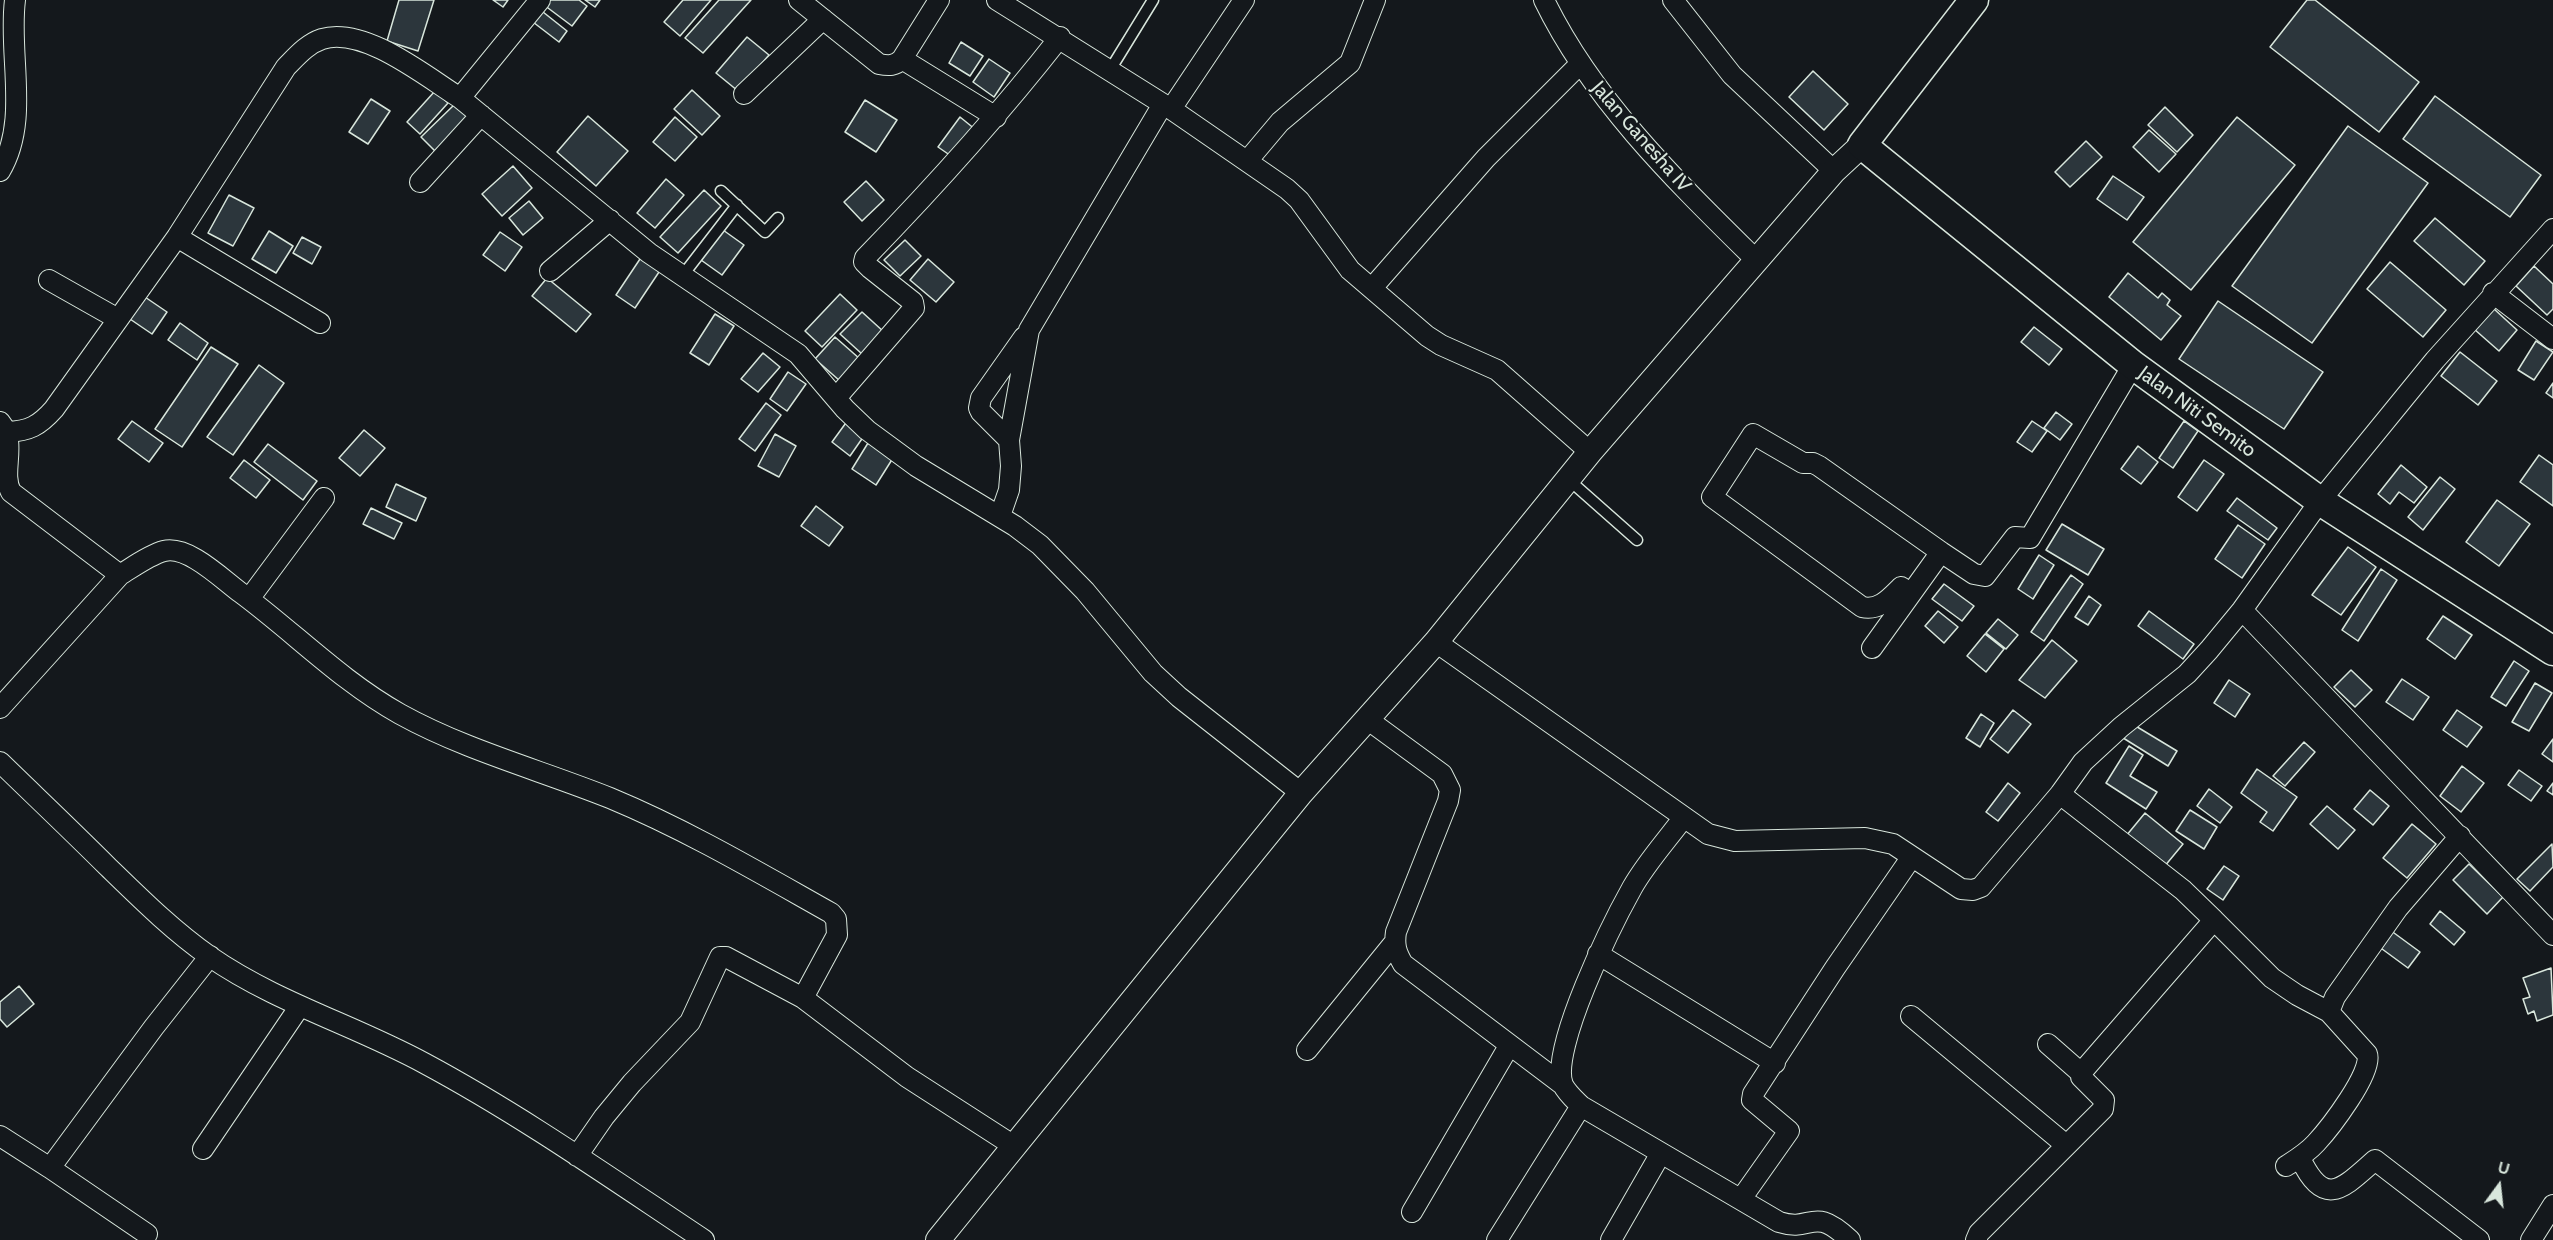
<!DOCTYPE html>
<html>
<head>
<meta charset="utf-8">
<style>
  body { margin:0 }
  #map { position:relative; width:2553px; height:1240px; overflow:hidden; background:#14181c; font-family:Cabin,sans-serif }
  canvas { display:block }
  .north { position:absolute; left:2469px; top:1156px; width:60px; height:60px; -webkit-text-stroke:4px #14181c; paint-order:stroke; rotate:15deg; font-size:16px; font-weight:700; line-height:24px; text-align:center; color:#d8e6dc }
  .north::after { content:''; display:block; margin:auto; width:21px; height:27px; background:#d8e6dc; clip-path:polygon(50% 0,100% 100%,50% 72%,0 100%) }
</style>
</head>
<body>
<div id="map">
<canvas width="2553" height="1240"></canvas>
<div class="north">U</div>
</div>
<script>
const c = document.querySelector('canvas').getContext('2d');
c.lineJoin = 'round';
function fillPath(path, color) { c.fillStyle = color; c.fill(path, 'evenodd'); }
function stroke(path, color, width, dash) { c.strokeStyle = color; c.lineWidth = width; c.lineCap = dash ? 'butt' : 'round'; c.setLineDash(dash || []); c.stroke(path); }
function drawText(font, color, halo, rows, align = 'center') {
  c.font = font + ' Cabin,sans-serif'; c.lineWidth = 4.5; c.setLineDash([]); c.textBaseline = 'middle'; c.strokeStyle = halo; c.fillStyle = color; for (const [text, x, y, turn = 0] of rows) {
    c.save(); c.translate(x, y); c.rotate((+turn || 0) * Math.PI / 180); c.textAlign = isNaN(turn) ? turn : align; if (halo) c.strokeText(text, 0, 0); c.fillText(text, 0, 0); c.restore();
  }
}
const building = new Path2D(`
  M399 0H434L418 51 387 41Z
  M493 0H508L503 7Z
  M548 0H579L587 6 572 26 544 5Z
  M585 0H600L595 7Z
  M683 0H711L680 36 664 22Z
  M719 0H751L703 53 685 38Z
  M2307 0H2315L2419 82 2379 132 2270 47Z
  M538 8 567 31 559 42 529 19Z
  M747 37 769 55 738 91 716 73Z
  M961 42 983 56 970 76 949 63Z
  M989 59 1010 73 994 97 973 82Z
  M1813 71 1848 104 1824 130 1789 97Z
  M692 90 720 116 702 135 674 109Z
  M435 91 448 103 420 134 407 122Z
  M2435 96 2541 175 2510 217 2403 139Z
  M371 99 390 111 368 144 349 132Z
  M865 100 897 120 876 152 845 132Z
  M455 104 470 119 436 152 421 137Z
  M2165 107 2193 135 2177 152 2148 125Z
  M588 116 628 151 596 186 557 152Z
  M675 117 697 137 675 161 653 142Z
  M960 117 976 130 954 158 938 147Z
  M2237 117 2295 165 2191 290 2133 242Z
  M2348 126 2428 183 2312 343 2232 286Z
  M2149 130 2176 154 2159 172 2133 147Z
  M2086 141 2102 157 2070 187 2055 172Z
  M513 166 532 188 502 216 482 194Z
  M2113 176 2144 197 2127 220 2097 199Z
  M666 179 684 195 655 228 637 213Z
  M866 181 884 200 862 221 844 202Z
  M704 190 721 206 678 253 660 237Z
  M229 195 254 208 233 246 208 233Z
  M529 201 543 218 523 235 509 218Z
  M2435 218 2485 261 2464 285 2414 241Z
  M723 230 744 245 722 275 701 260Z
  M269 231 293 246 276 273 252 259Z
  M500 232 522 247 505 271 483 255Z
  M302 237 321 247 312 264 293 253Z
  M905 240 921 256 900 276 884 260Z
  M642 256 661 269 635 308 616 295Z
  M928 259 954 282 936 302 910 280Z
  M2390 262 2446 310 2423 337 2367 289Z
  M2534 266 2553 284V309L2547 315 2516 286Z
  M2128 273 2158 298 2162 293 2170 300 2167 305 2181 316 2161 340 2109 297Z
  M547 278 591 314 576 332 532 296Z
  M840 294 857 310 822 347 805 331Z
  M142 295 167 312 152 334 127 317Z
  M2218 301 2323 372 2284 429 2179 359Z
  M2493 308 2517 330 2499 351 2474 329Z
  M862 312 884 332 862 354 840 334Z
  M715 314 734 326 709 365 690 353Z
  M180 323 208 343 197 360 168 340Z
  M2034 327 2062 349 2049 365 2021 342Z
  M835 337 860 359 840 381 815 359Z
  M2536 341 2553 352 2534 380 2518 370Z
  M211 347 238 364 182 447 155 429Z
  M2460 352 2497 381 2478 405 2441 376Z
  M763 353 780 367 758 392 741 379Z
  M259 365 284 383 233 455 207 437Z
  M788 372 806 384 787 411 770 399Z
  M2553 383V398L2546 393Z
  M766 403 781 415 755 451 739 439Z
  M2056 412 2072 424 2060 440 2044 428Z
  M848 420 866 433 850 456 832 442Z
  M132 421 163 443 149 462 118 439Z
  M2032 421 2047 431 2032 452 2017 442Z
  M2184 421 2198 431 2173 468 2159 458Z
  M364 430 385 448 360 476 339 458Z
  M775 434 796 446 779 477 758 466Z
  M868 443 893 458 876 485 852 469Z
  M268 444 317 481 303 500 254 462Z
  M2138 446 2158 462 2141 484 2121 469Z
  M2539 455 2553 465V506L2520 482Z
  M244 460 270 480 256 498 230 478Z
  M2204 460 2224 474 2197 511 2178 497Z
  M2401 465 2427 487 2414 503 2399 492 2390 504 2378 494Z
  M2440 477 2455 489 2423 530 2408 517Z
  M396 484 426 498 416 521 386 507Z
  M2237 498 2277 528 2268 540 2227 511Z
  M2497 500 2530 524 2499 566 2466 542Z
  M816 506 843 527 829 546 801 526Z
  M371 508 402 523 394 539 363 524Z
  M2062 524 2104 549 2088 575 2046 550Z
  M2238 525 2265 544 2242 578 2215 559Z
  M2348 547 2376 567 2341 615 2312 595Z
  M2039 555 2054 565 2033 599 2018 589Z
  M2381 569 2397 580 2358 641 2342 630Z
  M2071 575 2083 584 2044 641 2031 632Z
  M1944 584 1974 606 1962 621 1932 599Z
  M2089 596 2101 605 2088 625 2075 617Z
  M1938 611 1958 627 1944 643 1925 626Z
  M2149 611 2194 644 2183 659 2138 626Z
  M2443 616 2472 635 2455 659 2427 639Z
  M1998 619 2018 635 2006 649 1986 633Z
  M1985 634 2004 649 1986 672 1967 656Z
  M2052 640 2077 661 2045 698 2019 680Z
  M2514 661 2529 671 2506 706 2491 697Z
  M2351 670 2372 690 2355 707 2334 687Z
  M2402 679 2429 697 2413 720 2386 702Z
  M2229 680 2250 694 2235 717 2214 703Z
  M2535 683 2552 693 2529 731 2512 722Z
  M2013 710 2031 724 2008 753 1990 739Z
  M2457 710 2482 727 2467 747 2443 730Z
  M1981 714 1994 723 1980 747 1966 738Z
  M2129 722 2177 751 2168 766 2120 736Z
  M2553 739V762L2542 754Z
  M2304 742 2315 752 2285 786 2273 776Z
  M2129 746 2143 755 2130 776 2157 792 2146 809 2106 783Z
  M2462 766 2484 783 2461 812 2440 796Z
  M2257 769 2297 797 2273 831 2260 822 2267 812 2241 793Z
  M2519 770 2542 786 2531 801 2508 785Z
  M2008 783 2020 793 1998 821 1986 812Z
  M2553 783V795L2547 791Z
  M2209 789 2232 807 2220 823 2197 806Z
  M2370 790 2389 806 2373 825 2354 809Z
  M2327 806 2355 830 2338 849 2310 824Z
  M2190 810 2217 827 2204 849 2176 831Z
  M2145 813 2183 844 2164 867 2126 836Z
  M2412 824 2436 844 2407 878 2383 858Z
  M2552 844 2553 867 2530 891 2517 879Z
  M2469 864 2503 897 2487 914 2453 880Z
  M2224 866 2239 876 2223 900 2207 889Z
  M2440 911 2465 932 2454 945 2430 924Z
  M2390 930 2420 952 2408 968 2378 946Z
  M2551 968 2553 1015 2537 1021 2534 1011 2528 1014 2523 999 2530 997 2523 978Z
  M19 986 34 1004 7 1027 0 1019V1002Z`);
fillPath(building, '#2c363c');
stroke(building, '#d8e6dc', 1.5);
const service = new Path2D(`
  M1110 70 1153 0
  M721 191 765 232 778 218
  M683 275 737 205
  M1568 479 1637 540`);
const minor = new Path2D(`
  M540 0 460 98 649 253 798 354 845 409 867 430 916 466 1015 526 1040 545 1085 591 1153 673 1179 697 1301 793
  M799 0 879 64C889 66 895 66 902 59L939 0
  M997 0 1171 109 1287 189 1299 200 1350 270 1427 336 1441 345 1497 370 1590 452
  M1544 0C1593 101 1677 182 1756 260
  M1673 0 1732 75 1834 171
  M902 59 996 117
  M744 94 823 19
  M1171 109 1244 0
  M1248 160 1280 122 1350 63 1375 0
  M0 171C30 121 8 55 15 0
  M420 182 481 115
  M177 237 320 323
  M550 271 610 220
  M49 280 118 319
  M1372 288 1486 158 1580 64
  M2493 293 2553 339
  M836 398 914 308 913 302 870 268 864 262 865 258C934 187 999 115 1060 37
  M0 422C18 444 0 471 11 492L120 575 0 708
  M7 432C29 431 39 426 54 409L177 237 286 67C297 56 307 44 322 39 364 26 425 76 460 98
  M1009 440 981 412 979 408 981 398 1024 337
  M1000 516 1009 490 1011 466 1009 440 1029 330 1163 104
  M1941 552 1974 574 1985 576 2015 537 2030 538 2133 365
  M120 575C133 567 149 555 164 551 188 545 222 579 241 593 295 633 341 681 400 714 465 750 540 770 610 798 687 830 758 872 831 913L836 919 837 935 803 998 907 1077 1014 1146
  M249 599 324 498
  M2242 610 2553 935
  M1436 642 1708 834 1735 841 1865 838 1893 844 1961 889 1973 890 1981 887 2060 794 2083 762 2121 727 2187 674 2209 650 2242 610 2320 501 2435 360 2553 229
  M1872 648 1941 552 1819 466 1813 463H1803L1753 434 1712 497 1862 607C1879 611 1890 598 1901 587L1910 594
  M1367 719 1442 774 1450 790 1448 801 1396 932C1394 945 1396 952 1403 964L1563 1085
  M0 762C36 797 72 831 107 866 140 898 172 930 209 956 275 1002 354 1025 424 1063 521 1115 612 1179 704 1240
  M2060 794 2183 890 2214 920 2081 1073
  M1684 817C1667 840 1646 863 1632 888 1613 922 1549 1050 1563 1085 1567 1093 1575 1100 1581 1106L1779 1222C1814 1233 1811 1204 1850 1240
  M2214 920 2272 978 2297 995 2329 1012 2335 997 2398 908 2460 836
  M1598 954 1775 1063
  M1911 1016 2066 1145
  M1307 1050 1394 943
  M0 1136 50 1168
  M203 1149 300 1006
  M577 1156 604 1117 632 1083 690 1022 720 957H726L803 998
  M2300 1158C2325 1210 2343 1188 2375 1160L2479 1240
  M2286 1166C2297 1159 2307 1153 2316 1143 2329 1129 2374 1071 2367 1054L2329 1012
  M1741 1199 1789 1131 1752 1100 1753 1094 1835 968 1911 858
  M1412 1212 1509 1046
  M147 1234 50 1168 154 1027 210 956
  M1497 1240 1581 1106
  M1611 1240 1661 1153
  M1976 1240 1979 1233 2103 1109 2104 1100 2081 1077V1073L2048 1044
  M2531 1240 2553 1205`);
const tertiary = new Path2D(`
  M938 1240 1301 793 1436 642 1590 452 1834 171 1862 145`);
const secondary = new Path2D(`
  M1974 0 1862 145 2133 365 2320 501 2553 651`);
stroke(service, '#d8e6dc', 13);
stroke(minor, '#d8e6dc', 22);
stroke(tertiary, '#d8e6dc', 26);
stroke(secondary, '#d8e6dc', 31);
stroke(service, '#14181c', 10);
stroke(minor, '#14181c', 20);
stroke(tertiary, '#14181c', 24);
stroke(secondary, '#14181c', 28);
drawText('20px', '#d8e6dc', '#14181c', [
  ["Jalan Ganesha IV",1641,137,49],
  ["Jalan Niti Semito",2197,412,36]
]);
</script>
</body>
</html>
